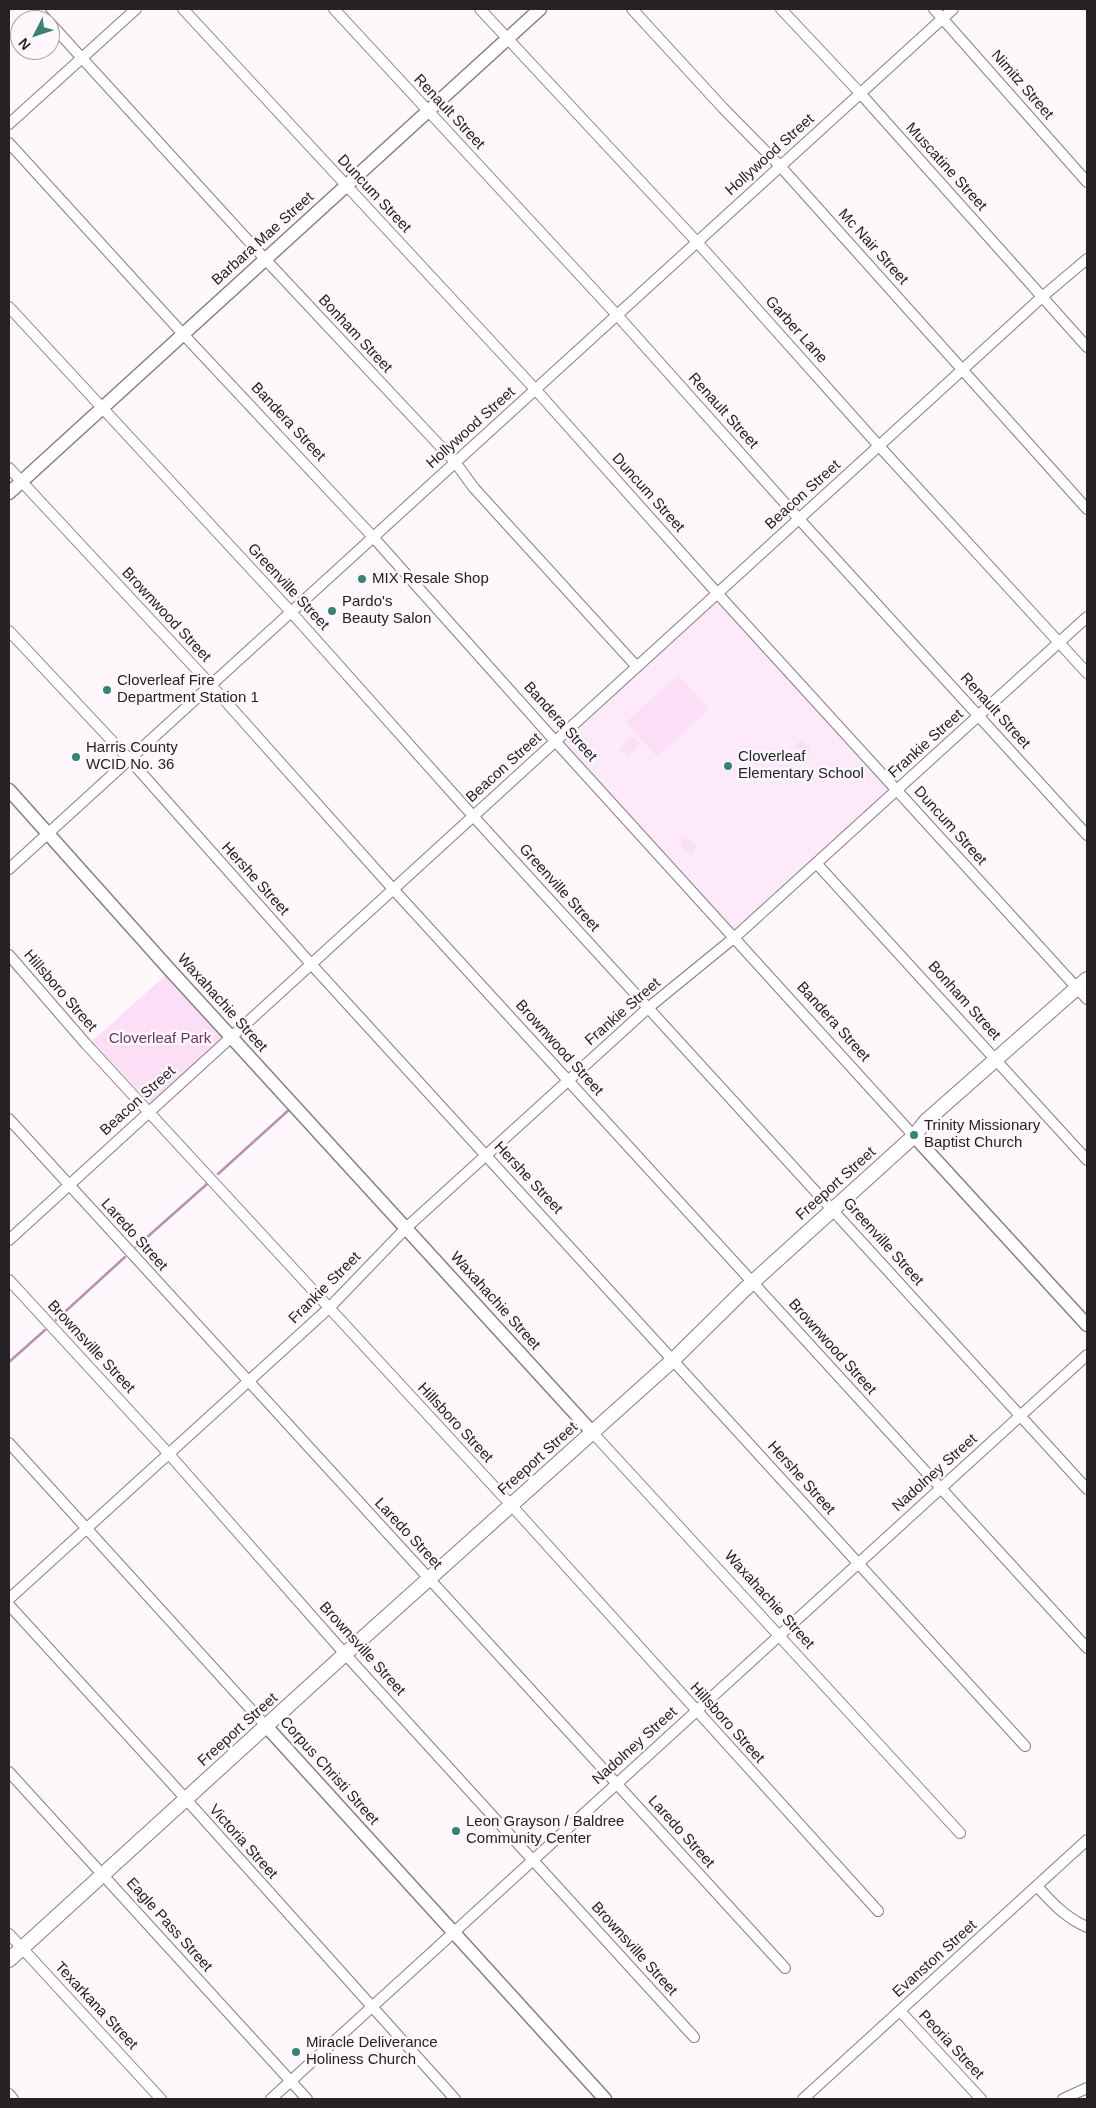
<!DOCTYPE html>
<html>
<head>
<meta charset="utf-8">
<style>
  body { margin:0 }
  #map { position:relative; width:1096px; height:2108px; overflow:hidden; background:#fef8fd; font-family:Helvetica,sans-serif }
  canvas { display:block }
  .frame { position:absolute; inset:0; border:10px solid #252124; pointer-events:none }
  .north { position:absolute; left:10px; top:10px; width:50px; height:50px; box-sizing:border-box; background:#fef8fd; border:1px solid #a7a2a6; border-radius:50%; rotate:229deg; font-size:14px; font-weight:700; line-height:20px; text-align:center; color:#252124 }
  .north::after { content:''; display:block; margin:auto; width:18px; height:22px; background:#3c8177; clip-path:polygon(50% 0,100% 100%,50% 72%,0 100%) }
</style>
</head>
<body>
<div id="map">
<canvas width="1096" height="2108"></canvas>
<div class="frame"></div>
<div class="north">N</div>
</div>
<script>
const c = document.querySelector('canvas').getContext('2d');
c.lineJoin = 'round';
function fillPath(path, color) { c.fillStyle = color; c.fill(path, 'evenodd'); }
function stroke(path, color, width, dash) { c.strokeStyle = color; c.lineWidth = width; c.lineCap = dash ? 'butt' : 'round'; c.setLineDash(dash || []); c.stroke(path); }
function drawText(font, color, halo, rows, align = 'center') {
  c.font = font + ' Helvetica,sans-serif'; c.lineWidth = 5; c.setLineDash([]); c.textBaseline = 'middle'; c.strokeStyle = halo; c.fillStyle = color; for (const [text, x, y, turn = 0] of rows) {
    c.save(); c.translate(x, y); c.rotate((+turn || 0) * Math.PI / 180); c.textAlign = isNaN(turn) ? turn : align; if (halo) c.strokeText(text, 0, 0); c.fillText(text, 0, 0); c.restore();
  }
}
fillPath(new Path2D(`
  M719 600 893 790 736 932 563 743Z`), '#fce9f9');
fillPath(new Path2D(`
  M678 675 709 709 657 757 626 722Z
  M630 737 637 739 640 743 629 757 619 750Z
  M801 740 811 747 809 756H804L794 746Z
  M686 838 697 846 692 854 682 848 680 841Z
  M168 973 226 1039 155 1103 149 1102 92 1041Z`), '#fcdff6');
stroke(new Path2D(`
  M218 1174 291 1108
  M136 1247 207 1184
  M56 1320 125 1257
  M9 1362 45 1330`), '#b990b2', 2.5);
const minor = new Path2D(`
  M37 9 47 20
  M183 9 535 389 717 593 1087 999
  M334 9 617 315 799 519 1087 835
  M480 9 697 242 879 446 1087 673
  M632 9 723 108 780 166 1087 509
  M781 9 860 93 1087 347
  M934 9 1087 182
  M50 23 265 259 455 462 474 488 637 667
  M9 124 136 9
  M9 143 183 334 373 537 555 741 914 1136
  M9 307 291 612 473 816 1087 1489
  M9 468 211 685 393 889 1087 1648
  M9 631 129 759 311 964 1025 1746
  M817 864 1087 1160
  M9 869 953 9
  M9 955 86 1044 511 1505 878 1911
  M9 1119 785 1968
  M9 1240 1042 297 1087 259
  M9 1280 168 1453 345 1654 694 2037
  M592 1432 960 1833
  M9 1443 266 1726
  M9 1599 329 1308 406 1228 648 1008 735 937 1087 617
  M9 1605 166 1777 455 2099
  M9 1772 307 2099
  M1037 1886C1052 1903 1066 1918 1087 1927
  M9 1934 161 2099
  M900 2011 981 2099
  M9 2094 13 2099
  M271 2099 1087 1355
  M803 2099 1087 1840
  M1063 2099 1087 2088`);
const tertiary = new Path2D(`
  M9 493 540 9
  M9 790 169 969 592 1432
  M914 1136 1087 1325
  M266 1726 605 2099`);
const secondary = new Path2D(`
  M9 1960 345 1654 673 1360 744 1290 914 1136 926 1121 1087 979`);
stroke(minor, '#897d86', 12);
stroke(tertiary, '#897d86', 15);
stroke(secondary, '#897d86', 16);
stroke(minor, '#fff', 10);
stroke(tertiary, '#fff', 12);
stroke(secondary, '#fff', 14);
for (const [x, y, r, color] of [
  [362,579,5,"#3c8177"],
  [332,611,5,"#3c8177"],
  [107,690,5,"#3c8177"],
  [76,757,5,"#3c8177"],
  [728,766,5,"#3c8177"],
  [914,1135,5,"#3c8177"],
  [456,1831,5,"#3c8177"],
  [296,2052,5,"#3c8177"]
]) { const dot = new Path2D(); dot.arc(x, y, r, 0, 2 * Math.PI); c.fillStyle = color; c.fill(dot); stroke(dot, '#fef8fd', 2); }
drawText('15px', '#252124', '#fef8fd', [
  ["Nimitz Street",1022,85,49],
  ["Renault Street",449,112,47],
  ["Hollywood Street",770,155,-42],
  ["Muscatine Street",946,167,48],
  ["Duncum Street",374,194,47],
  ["Barbara Mae Street",263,239,-42],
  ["Mc Nair Street",873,247,48],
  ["Garber Lane",796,330,48],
  ["Bonham Street",355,334,47],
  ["Renault Street",723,411,48],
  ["Bandera Street",288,422,47],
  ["Hollywood Street",471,428,-42],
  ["Duncum Street",648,493,48],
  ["Beacon Street",803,495,-42],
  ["Greenville Street",288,587,47],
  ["Brownwood Street",166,615,47],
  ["Renault Street",995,711,48],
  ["Bandera Street",560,722,48],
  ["Frankie Street",926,744,-42],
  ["Beacon Street",504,768,-42],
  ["Duncum Street",950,826,48],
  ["Hershe Street",255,879,48],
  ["Greenville Street",559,888,48],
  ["Hillsboro Street",60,991,49],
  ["Bonham Street",964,1001,48],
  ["Waxahachie Street",222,1003,48],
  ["Frankie Street",623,1012,-41],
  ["Bandera Street",833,1022,48],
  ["Brownwood Street",559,1048,48],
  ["Beacon Street",138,1101,-42],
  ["Hershe Street",528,1178,47],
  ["Freeport Street",836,1184,-42],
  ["Laredo Street",134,1235,48],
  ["Greenville Street",883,1242,48],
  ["Frankie Street",325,1288,-45],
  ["Waxahachie Street",495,1301,48],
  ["Brownsville Street",91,1347,47],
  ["Brownwood Street",832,1347,48],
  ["Hillsboro Street",455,1423,47],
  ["Freeport Street",538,1459,-42],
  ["Nadolney Street",935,1473,-42],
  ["Hershe Street",801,1478,48],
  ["Laredo Street",408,1534,47],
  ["Waxahachie Street",769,1600,48],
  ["Brownsville Street",362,1649,48],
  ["Hillsboro Street",727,1723,48],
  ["Freeport Street",238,1730,-42],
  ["Nadolney Street",635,1746,-42],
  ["Corpus Christi Street",329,1771,48],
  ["Laredo Street",681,1832,48],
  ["Victoria Street",243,1842,48],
  ["Eagle Pass Street",169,1925,48],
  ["Brownsville Street",634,1949,48],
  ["Evanston Street",935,1959,-42],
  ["Texarkana Street",96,2006,47],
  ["Peoria Street",951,2045,47]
]);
drawText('15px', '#252124', '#fef8fd', [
  ["MIX Resale Shop",372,579],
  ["Pardo's",342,602],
  ["Beauty Salon",342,619],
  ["Cloverleaf Fire",117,681],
  ["Department Station 1",117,698],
  ["Harris County",86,748],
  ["WCID No. 36",86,765],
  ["Cloverleaf",738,757],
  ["Elementary School",738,774],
  ["Trinity Missionary",924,1126],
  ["Baptist Church",924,1143],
  ["Leon Grayson / Baldree",466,1822],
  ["Community Center",466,1839],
  ["Miracle Deliverance",306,2043],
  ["Holiness Church",306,2060]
], 'left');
drawText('15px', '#6a3563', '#fef8fd', [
  ["Cloverleaf Park",160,1039]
]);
</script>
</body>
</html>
